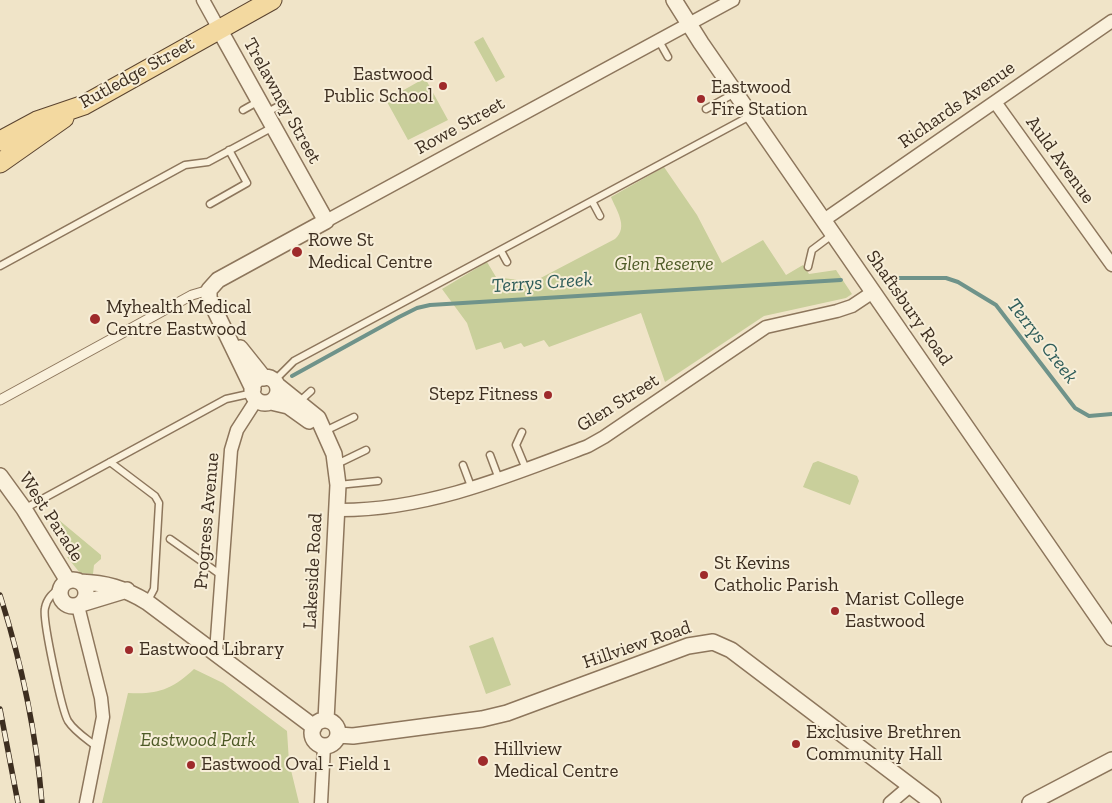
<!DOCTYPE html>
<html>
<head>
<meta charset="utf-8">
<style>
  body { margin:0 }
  canvas { display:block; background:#f0e4c8 }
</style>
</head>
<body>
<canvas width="1112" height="803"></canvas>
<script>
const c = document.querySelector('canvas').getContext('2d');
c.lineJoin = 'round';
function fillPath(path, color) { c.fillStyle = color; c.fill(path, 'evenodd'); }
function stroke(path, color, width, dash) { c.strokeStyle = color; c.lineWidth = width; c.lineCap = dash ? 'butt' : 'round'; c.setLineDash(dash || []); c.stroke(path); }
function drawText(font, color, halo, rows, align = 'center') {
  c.font = font + ' "Zilla Slab",serif'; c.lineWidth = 4; c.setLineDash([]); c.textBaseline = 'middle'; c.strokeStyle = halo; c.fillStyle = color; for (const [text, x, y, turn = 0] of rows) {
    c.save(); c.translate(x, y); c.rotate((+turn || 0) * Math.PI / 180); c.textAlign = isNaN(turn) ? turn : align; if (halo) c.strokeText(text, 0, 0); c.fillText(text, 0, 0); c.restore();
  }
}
fillPath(new Path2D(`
  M483 37 505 77 496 82 474 42Z
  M425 78 448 120 408 140 386 100Z
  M664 167 697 215 722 263 763 240 786 275 803 265 809 274 836 270 852 294 846 298 764 316 665 382 641 313 549 347 544 340 524 347 521 343 504 349 501 342 476 350 467 323 442 289 487 262 496 277 533 282 615 239C629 227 616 210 611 197Z
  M818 461 857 476 859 481 850 505 803 487 813 463Z
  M59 520 101 555V559L94 565 93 574 80 573 67 557 77 556Z
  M493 637 511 685 486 694 469 646Z
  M194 669 223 683 287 731 289 762 299 803H102L128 693C157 695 173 689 194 669Z`), '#c9cf9b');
stroke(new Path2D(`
  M887 278H946L958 282 996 305 1075 408 1089 416 1112 414
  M292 376 399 317 417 308 430 305 841 280`), '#6f938a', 4);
const service = new Path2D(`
  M659 41 668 57
  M706 109 735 93
  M243 110 259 101
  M266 113 284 103
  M592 201 600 216
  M210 204 247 183 229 150
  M501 251 507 262
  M0 266 185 165 208 162 273 127
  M808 267 812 250 832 235
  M274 381 294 361 750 116
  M300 401 311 391
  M325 431 354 417
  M522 432 516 445 526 469
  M490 455 499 479
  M110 462 155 496 159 503 154 589 147 602
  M337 464 366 450
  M463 465 472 489
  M338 485 378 481
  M24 509 226 399 253 393
  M170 539 221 575
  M61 587C53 593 47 598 45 608 42 619 62 711 68 721 75 732 87 739 97 747`);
const pedestrian = new Path2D(`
  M0 400 192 295 209 290`);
const minor = new Path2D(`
  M203 0 219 29
  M995 102 1112 265
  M824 220 1112 21
  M326 221 733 0
  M337 510C425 511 507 477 588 446L604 437 766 327 837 311 852 306 873 292
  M78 606 101 698 103 717 86 803
  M216 652 231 450 237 430 257 399
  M321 803 324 746
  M890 803 910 786`);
const tertiary = new Path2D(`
  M674 0 701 43 1112 638
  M219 29 326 221 218 280 209 290V298L253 389
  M240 348 264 378
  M252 390a13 13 0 1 1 26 0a13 13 0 1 1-26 0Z
  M277 385 318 418 334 454 338 485 326 720
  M271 402 288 406 309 421
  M0 476 24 509 68 581
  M60 593a13 13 0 1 1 26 0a13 13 0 1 1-26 0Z
  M80 582C106 583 124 588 147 602L314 727
  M81 604 127 590
  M312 733a13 13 0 1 1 26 0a13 13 0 1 1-26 0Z
  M338 735 353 736 482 719 507 713 688 646 713 642 731 650 933 803
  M1030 803 1112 760`);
const primary = new Path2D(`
  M0 141 37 121 84 105 272 0
  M0 163 64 118`);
stroke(service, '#8d765c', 9);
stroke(pedestrian, '#8d765c', 11);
stroke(minor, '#8d765c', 15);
stroke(tertiary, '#8d765c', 18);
stroke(primary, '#5b4430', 21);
stroke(service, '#faf1dc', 6);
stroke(pedestrian, '#faf1dc', 9);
stroke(minor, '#faf1dc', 12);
stroke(tertiary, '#faf1dc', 15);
stroke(primary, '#f3d9a0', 19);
const rail = new Path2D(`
  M0 595C22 664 36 731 42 803
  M0 709 18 803`);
stroke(rail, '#3d2e20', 5.5);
stroke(rail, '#f7eed8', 4, [11]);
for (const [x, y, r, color] of [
  [443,86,5,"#9e2a2b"],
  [701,99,5,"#9e2a2b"],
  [297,252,6,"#9e2a2b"],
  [95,319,6,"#9e2a2b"],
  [548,395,5,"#9e2a2b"],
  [704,575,5,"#9e2a2b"],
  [835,611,5,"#9e2a2b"],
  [129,650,5,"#9e2a2b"],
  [796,744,5,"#9e2a2b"],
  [483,761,6,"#9e2a2b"],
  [191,765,5,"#9e2a2b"]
]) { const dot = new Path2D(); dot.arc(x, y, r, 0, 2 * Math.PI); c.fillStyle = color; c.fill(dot); stroke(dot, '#f7eed8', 2); }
drawText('19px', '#3d2e20', '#f7eed8', [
  ["Rutledge Street",137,73,-29],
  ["Trelawney Street",282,101,61],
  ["Richards Avenue",957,105,-35],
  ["Rowe Street",460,126,-29],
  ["Auld Avenue",1060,160,54],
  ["Shaftsbury Road",909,308,55],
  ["Glen Street",618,403,-32],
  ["West Parade",51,517,57],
  ["Progress Avenue",207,521,-85],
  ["Lakeside Road",313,571,-87],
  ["Hillview Road",637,645,-19]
]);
drawText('19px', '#3d2e20', '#f7eed8', [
  ["Eastwood",433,75,"right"],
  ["Public School",433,97,"right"],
  ["Eastwood",711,88],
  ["Fire Station",711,110],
  ["Rowe St",308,241],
  ["Medical Centre",308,263],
  ["Myhealth Medical",106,308],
  ["Centre Eastwood",106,330],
  ["Stepz Fitness",538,395,"right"],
  ["St Kevins",714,564],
  ["Catholic Parish",714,586],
  ["Marist College",845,600],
  ["Eastwood",845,622],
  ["Eastwood Library",139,650],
  ["Exclusive Brethren",806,733],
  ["Community Hall",806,755],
  ["Hillview",494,750],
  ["Medical Centre",494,772],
  ["Eastwood Oval - Field 1",201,765]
], 'left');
drawText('italic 19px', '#4d5a26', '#f7eed8', [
  ["Glen Reserve",664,265],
  ["Eastwood Park",198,741]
]);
drawText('italic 20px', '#2f5d5a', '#f7eed8', [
  ["Terrys Creek",542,283,-4],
  ["Terrys Creek",1042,341,52]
]);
</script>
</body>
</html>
